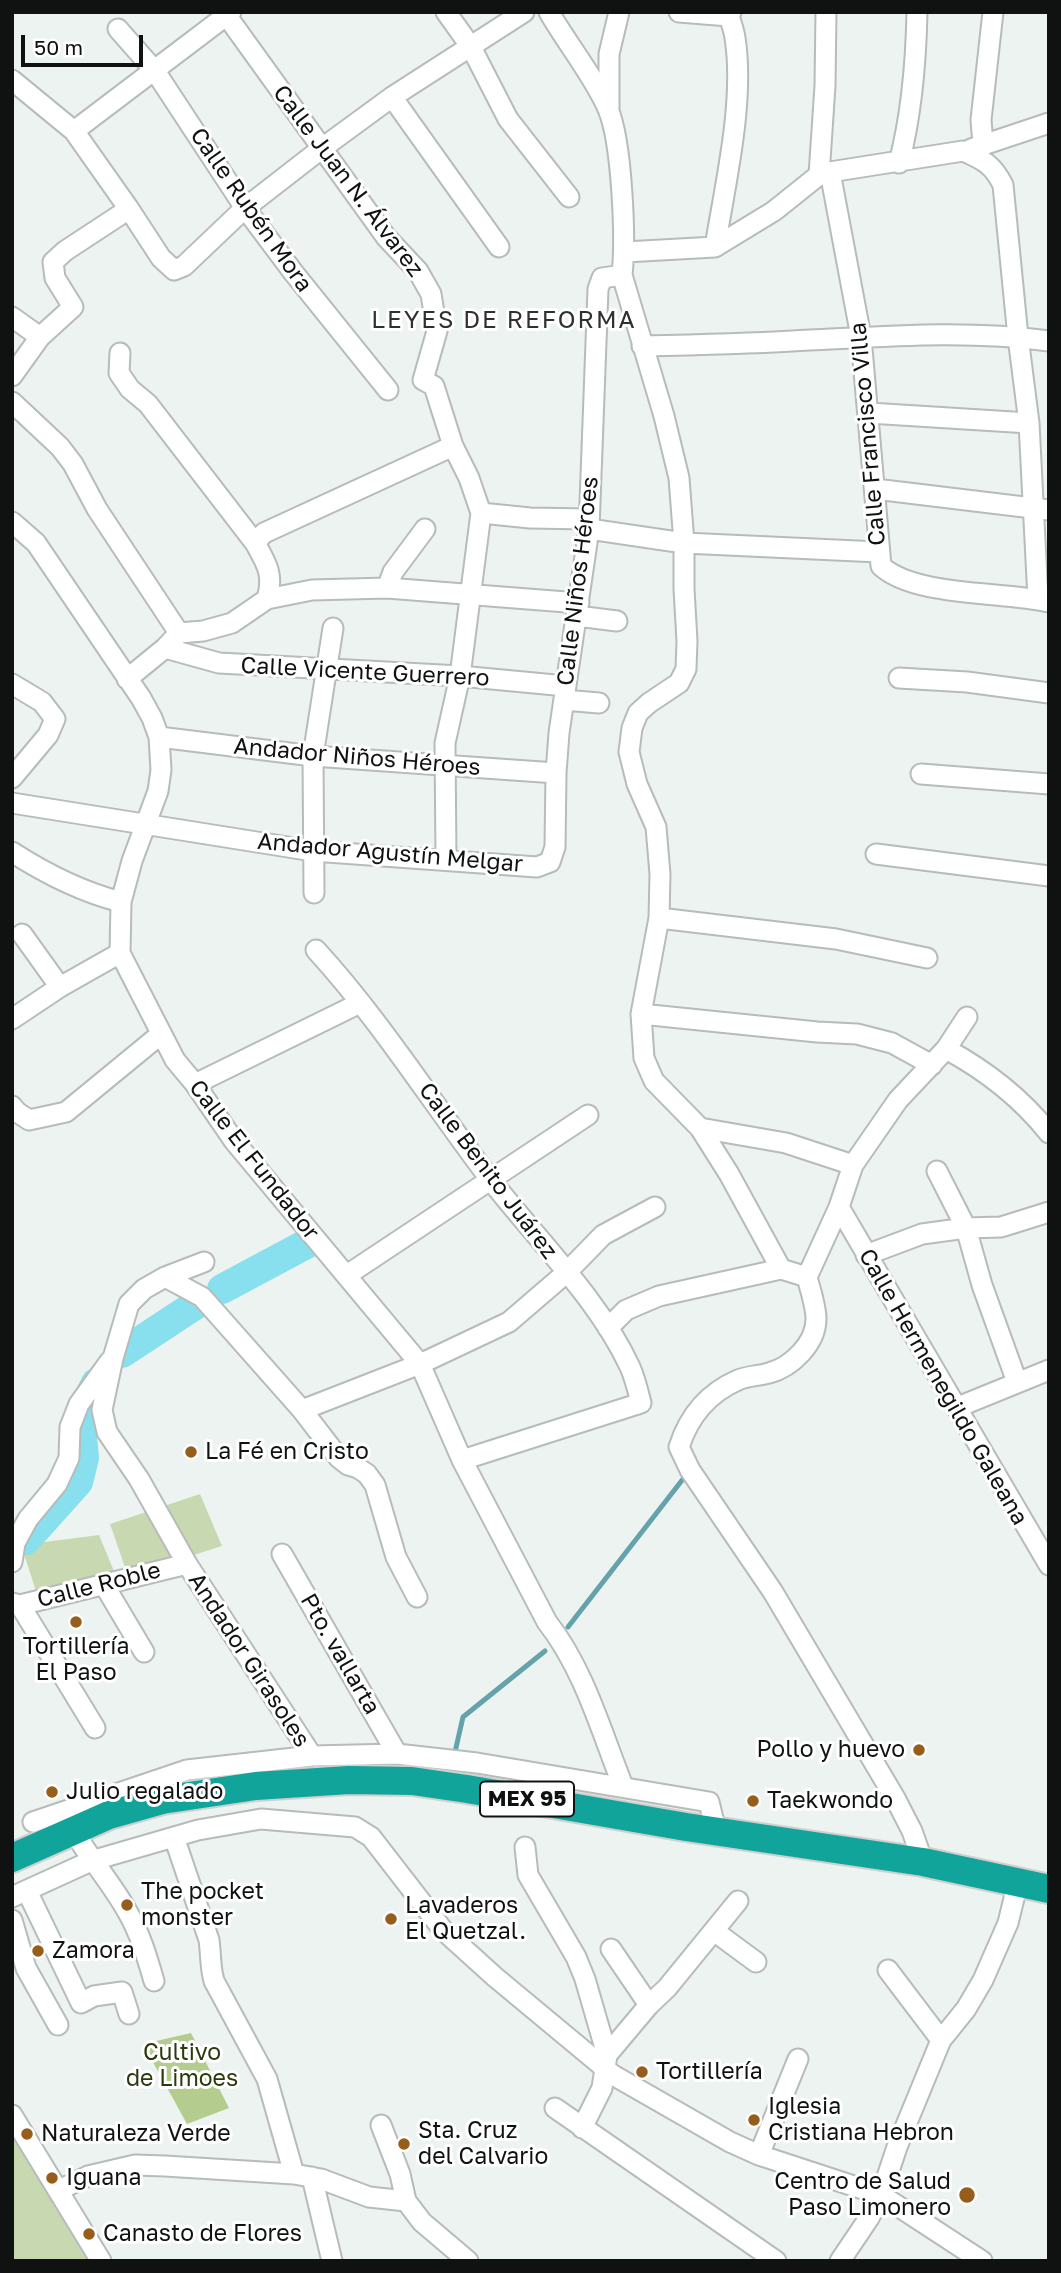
<!DOCTYPE html>
<html>
<head>
<meta charset="utf-8">
<style>
  body { margin:0 }
  #map { position:relative; width:1061px; height:2273px; overflow:hidden; background:#edf3f0; font-family:"Golos Text",sans-serif }
  canvas { display:block }
  .frame { position:absolute; inset:0; border:14px solid #101211; pointer-events:none }
  .scale { position:absolute; left:21px; top:35px; width:122px; height:32px; box-sizing:border-box; border:4px solid #101211; border-top:0; padding-left:9px; font-size:21px; line-height:24px; white-space:nowrap; color:#101211; -webkit-text-stroke:5px #fff; paint-order:stroke }
</style>
</head>
<body>
<div id="map">
<canvas width="1061" height="2273"></canvas>
<div class="frame"></div>
<div class="scale">50 m</div>
</div>
<script>
const c = document.querySelector('canvas').getContext('2d');
c.lineJoin = 'round';
function fillPath(path, color) { c.fillStyle = color; c.fill(path, 'evenodd'); }
function stroke(path, color, width, dash) { c.strokeStyle = color; c.lineWidth = width; c.lineCap = dash ? 'butt' : 'round'; c.setLineDash(dash || []); c.stroke(path); }
function drawText(font, color, halo, rows, align = 'center') {
  c.font = font + ' "Golos Text",sans-serif'; c.lineWidth = 6; c.setLineDash([]); c.textBaseline = 'middle'; c.strokeStyle = halo; c.fillStyle = color; for (const [text, x, y, turn = 0] of rows) {
    c.save(); c.translate(x, y); c.rotate((+turn || 0) * Math.PI / 180); c.textAlign = isNaN(turn) ? turn : align; if (halo) c.strokeText(text, 0, 0); c.fillText(text, 0, 0); c.restore();
  }
}
fillPath(new Path2D(`
  M200 1494 222 1546 128 1576 110 1524Z
  M99 1535 116 1576 37 1594 21 1545Z
  M12 2132 88 2261H12Z`), '#c8d9b1');
fillPath(new Path2D(`
  M191 2033 229 2108 187 2124 143 2044Z`), '#b4cd8f');
stroke(new Path2D(`
  M568 1627 683 1479
  M455 1752 463 1717 545 1651`), '#64a2ac', 5);
stroke(new Path2D(`
  M222 1289 310 1242
  M122 1353 195 1305
  M26 1540 78 1482 84 1458 82 1438 91 1393 96 1383`), '#88e0ee', 30);
const minor = new Path2D(`
  M224 12 386 237 418 271 431 294 437 331 423 380 434 386 453 446 469 478 481 513 460 676 445 743 446 860
  M446 12 471 47 508 119 569 197
  M549 12C566 42 595 78 608 109 622 142 626 238 622 275L664 416 679 478 684 543V589L687 641 686 669 679 683 649 703 638 713 632 728 629 752 637 784 656 827 660 874 659 918 641 1014 644 1058 654 1081 700 1128 729 1174 781 1269 807 1277
  M679 12 729 16 731 12
  M118 29 155 71 245 208 293 272 388 390
  M12 80 74 131 129 209 161 258 174 270 184 266 245 208 321 149 392 97 524 12
  M392 97 499 247
  M609 108V54L619 12
  M74 131 231 12
  M983 145 981 120 993 12
  M971 149 1049 123
  M899 163C912 113 916 63 917 12
  M830 172 861 337 881 566C915 597 1002 591 1049 602
  M819 175 825 86 826 12
  M715 247C725 185 745 101 735 38 734 29 730 21 728 12
  M625 252 715 247 774 211 819 175 830 172 963 151C984 160 993 165 1003 185L1018 337 1029 423 1038 599
  M12 317 40 337
  M642 346C692 345 742 344 792 341 878 337 963 329 1049 341
  M120 353 119 373 130 389 148 404 255 543C267 564 274 575 267 599
  M12 376 40 337 73 307 55 278 53 262 65 251 129 209
  M12 402 60 447 73 464 97 509 179 633
  M869 413 1029 423
  M875 489 1049 510
  M481 513 530 518 589 519
  M12 522 36 543 141 698 152 718 159 737 161 770 158 791 132 861 121 902 120 953 175 1060 195 1084 234 1141 420 1364 462 1460 547 1622C584 1669 601 1731 623 1786
  M589 529 684 543 879 552
  M255 543 264 533 453 446
  M387 588 393 572 425 529
  M577 616 617 621
  M165 648 219 663 460 676 566 686
  M899 678 967 682 1049 693
  M127 679 165 648 179 633 203 631 232 623 267 599 312 590 387 588 579 603
  M12 684 42 702 55 719 48 735 12 778
  M564 700 599 703
  M159 737 313 756 556 773
  M921 774 1049 784
  M12 803 313 851 537 867 550 862 555 847 556 773 559 733 589 529 598 289 602 278 622 275
  M12 852C46 874 82 892 121 902
  M876 854 1049 876
  M314 893 313 756 333 628
  M659 918 836 939 927 958
  M22 934 60 987
  M316 950C381 1021 432 1103 490 1179 537 1240 598 1298 630 1367 635 1378 638 1391 641 1403L462 1460
  M641 1014 817 1032 857 1034 892 1043 932 1065
  M12 1019 60 987 120 953
  M946 1049C985 1070 1021 1098 1049 1133
  M195 1084 360 1003
  M12 1106 17 1112 29 1120 66 1112 161 1034
  M700 1128 786 1143 853 1165
  M937 1171 966 1228 982 1285 1017 1382
  M839 1207 1049 1565
  M866 1255 922 1234 966 1228 1001 1227 1049 1212
  M204 1262 165 1277 144 1289 129 1304 113 1358 102 1410 107 1432 139 1479 187 1564 312 1756
  M347 1275 588 1115
  M165 1277 202 1297 302 1410 339 1458 348 1465 358 1468 367 1474 375 1485 396 1557 417 1597
  M807 1277C810 1289 816 1306 816 1319 816 1343 792 1367 769 1373 759 1376 747 1376 738 1380 708 1393 689 1416 679 1447L690 1470 773 1592 895 1798 912 1831 923 1862
  M807 1277 839 1207 853 1165 898 1100 946 1049 967 1017
  M608 1328 626 1310 659 1296 781 1269
  M958 1407 1049 1370
  M302 1410 420 1364 509 1322 566 1273 603 1235 655 1207
  M282 1554 397 1754
  M12 1562 15 1543 28 1519 57 1484 69 1458 70 1427 79 1404 110 1361
  M103 1583 144 1652
  M12 1603 20 1605 187 1564
  M20 1605 95 1728
  M33 1822 187 1770 312 1756 397 1754 477 1763 709 1802 716 1831
  M73 1830C89 1858 111 1882 127 1911 140 1933 147 1957 154 1981
  M174 1837 209 1940C211 1954 210 1967 214 1981L267 2079 294 2174
  M525 1847 528 1875 576 1957 585 1979 607 2055
  M27 1891 81 2003 94 1996 122 1992 129 2014
  M12 1897 91 1861 198 1830 261 1819 355 1827 371 1837 443 1930 495 1977 613 2075 730 2142 759 2155 881 2195 982 2261
  M12 1920 26 1968 58 2025
  M714 1931 756 1962
  M611 1949 649 2005
  M888 1970 941 2040
  M555 2108 776 2261
  M12 2115 101 2261
  M381 2125 400 2174 406 2201 422 2222 468 2261
  M582 2128 602 2088 607 2055 649 2005 667 1988 738 1901
  M759 2155 798 2059
  M312 2177 332 2261
  M59 2190 88 2176 135 2165 165 2166 294 2174 321 2179 369 2197 406 2201
  M840 2261 869 2218 881 2195 897 2147 941 2040 966 2009 983 1980 1008 1923 1018 1882`);
const highway = new Path2D(`
  M12 1858 109 1815 162 1800 256 1786 349 1780 412 1781 467 1789 686 1827 923 1862 1049 1889`);
stroke(minor, '#b6bcb9', 23);
stroke(highway, '#cfd0cf', 32);
stroke(minor, '#fff', 19);
stroke(highway, '#11a49a', 28);
for (const [x, y, r, color] of [
  [191,1452,7,"#975d1b"],
  [76,1622,7,"#975d1b"],
  [919,1750,7,"#975d1b"],
  [52,1792,7,"#975d1b"],
  [753,1801,7,"#975d1b"],
  [127,1905,7,"#975d1b"],
  [391,1919,7,"#975d1b"],
  [38,1951,7,"#975d1b"],
  [642,2072,7,"#975d1b"],
  [754,2120,7,"#975d1b"],
  [27,2134,7,"#975d1b"],
  [404,2144,7,"#975d1b"],
  [52,2178,7,"#975d1b"],
  [967,2195,9,"#975d1b"],
  [89,2234,7,"#975d1b"]
]) { const dot = new Path2D(); dot.arc(x, y, r, 0, 2 * Math.PI); c.fillStyle = color; c.fill(dot); stroke(dot, '#fff', 2.5); }
for (const [x, y, w] of [
  [527,1799,94]
]) { const box = new Path2D(); box.roundRect(x - w / 2, y - 17.5, w, 35, 5); c.fillStyle = '#fff'; c.fill(box); stroke(box, '#101211', 2); }
drawText('bold 21px', '#101211', null, [
  ["MEX 95",527,1799]
]);
drawText('23px', '#101211', '#fff', [
  ["Calle Juan N. Álvarez",348,181,53],
  ["Calle Rubén Mora",251,210,55],
  ["Calle Francisco Villa",868,434,-95],
  ["Calle Niños Héroes",578,581,-83],
  ["Calle Vicente Guerrero",365,672,3],
  ["Andador Niños Héroes",357,757,5],
  ["Andador Agustín Melgar",390,853,5],
  ["Calle El Fundador",254,1160,52],
  ["Calle Benito Juárez",488,1171,53],
  ["Calle Hermenegildo Galeana",943,1387,60],
  ["Calle Roble",99,1585,-14],
  ["Pto. vallarta",340,1654,60],
  ["Andador Girasoles",249,1660,57]
]);
drawText('23px', '#101211', '#fff', [
  ["La Fé en Cristo",205,1452],
  ["Tortillería",76,1647,"center"],
  ["El Paso",76,1673,"center"],
  ["Pollo y huevo",905,1750,"right"],
  ["Julio regalado",66,1792],
  ["Taekwondo",767,1801],
  ["The pocket",141,1892],
  ["monster",141,1918],
  ["Lavaderos",405,1906],
  ["El Quetzal.",405,1932],
  ["Zamora",52,1951],
  ["Tortillería",656,2072],
  ["Iglesia",768,2107],
  ["Cristiana Hebron",768,2133],
  ["Sta. Cruz",418,2131],
  ["del Calvario",418,2157],
  ["Naturaleza Verde",41,2134],
  ["Iguana",66,2178],
  ["Centro de Salud",951,2182,"right"],
  ["Paso Limonero",951,2208,"right"],
  ["Canasto de Flores",103,2234]
], 'left');
drawText('23px', '#2b3a0c', '#fff', [
  ["Cultivo",182,2053],
  ["de Limoes",182,2079]
]);
c.letterSpacing = '2px';
drawText('24px', '#2d312f', '#fff', [
  ["LEYES DE REFORMA",504,320]
]);
c.letterSpacing = '0px';
</script>
</body>
</html>
